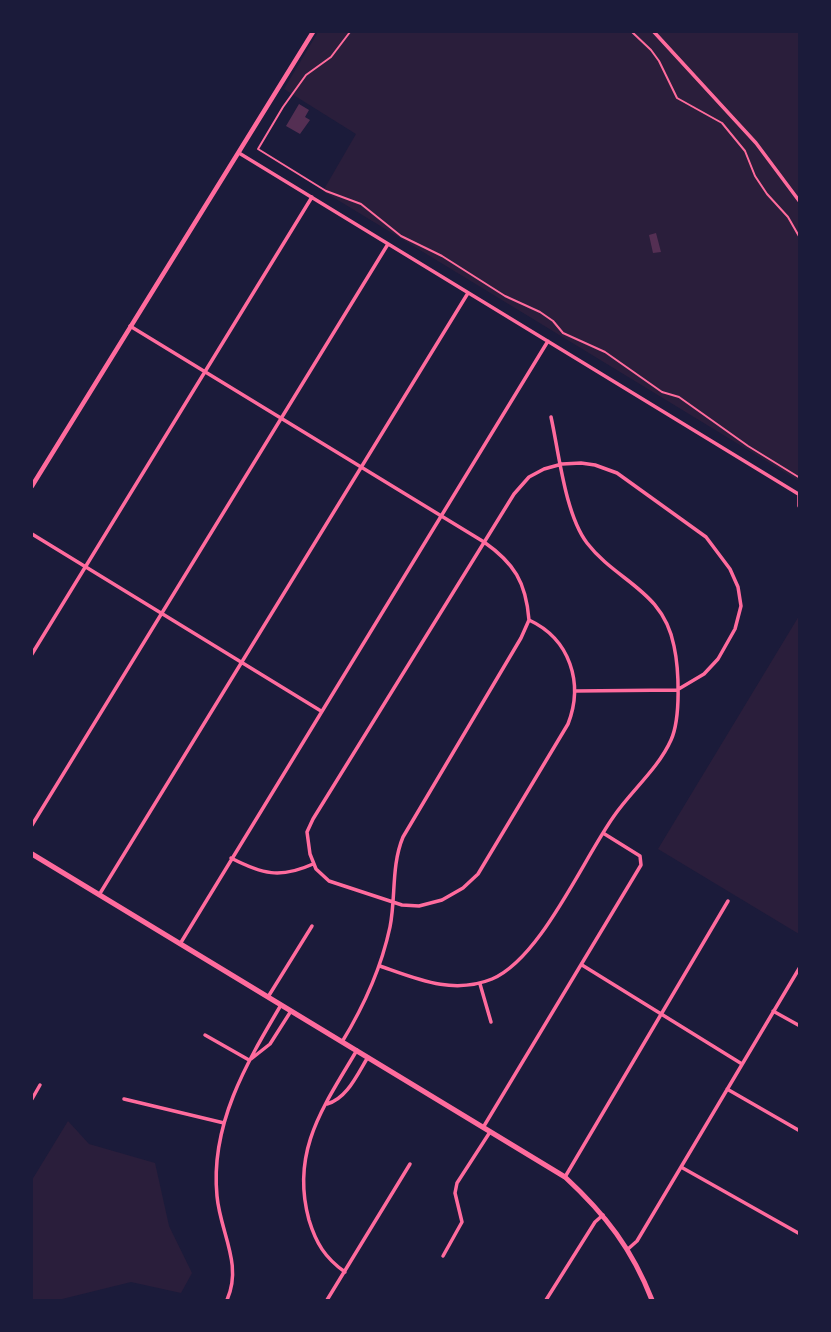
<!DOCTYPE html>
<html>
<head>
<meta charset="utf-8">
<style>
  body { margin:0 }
  #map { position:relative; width:831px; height:1332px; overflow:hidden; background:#1b1b3a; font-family:Arial,sans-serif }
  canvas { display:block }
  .frame { position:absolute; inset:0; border:33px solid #1b1b3a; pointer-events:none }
</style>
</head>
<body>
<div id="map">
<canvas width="831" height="1332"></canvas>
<div class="frame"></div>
</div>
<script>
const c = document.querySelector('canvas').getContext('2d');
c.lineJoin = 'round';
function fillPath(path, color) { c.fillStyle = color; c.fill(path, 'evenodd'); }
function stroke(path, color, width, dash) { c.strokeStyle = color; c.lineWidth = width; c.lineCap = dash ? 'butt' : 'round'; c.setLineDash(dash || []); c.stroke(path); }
fillPath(new Path2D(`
  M318 32H799V481L323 191 356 134 284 89Z
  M799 616V934L658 849Z
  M68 1121 89 1144 155 1163 169 1226 192 1273 181 1293 131 1282 58 1300H32V1180Z`), '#2a1e3b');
fillPath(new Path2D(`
  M299 104 309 110 305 117 310 120 300 134 286 126Z
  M656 233 661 252 653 253 649 235Z`), '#542f53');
stroke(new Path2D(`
  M350 32 331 57 306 75 283 107 258 149 326 191 361 204 401 236 442 256 505 296 540 312 553 321 563 333 605 352 662 392 679 397 748 446 800 478
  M632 32 651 50 659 61 677 98 722 123 745 151 755 176 767 194 788 217 800 238`), '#ff6b9d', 2);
stroke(new Path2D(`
  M654 32 756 143 800 202
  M239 153 800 495
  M130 326 484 542C514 563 526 582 529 620 570 639 584 683 568 724L478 874 463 888 442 900 419 906 402 905 329 881 316 869 310 854 307 832 313 819 514 494 529 477 544 469 562 464 581 463 595 465 617 473 706 537 730 569 738 587 741 606 735 629 718 659 704 674 677 690 575 691
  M799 506V495
  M32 534 321 711
  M32 654 312 197
  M32 825 388 244
  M231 858C262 874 280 879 313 864
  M99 895 468 293
  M180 944 548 341
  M582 965 742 1064
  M380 966C417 979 453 995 492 979 541 958 582 861 614 816 631 791 658 769 671 740 681 718 679 669 674 646 663 590 617 582 587 543 565 514 559 453 551 417
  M480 984 491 1022
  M268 997 312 926
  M773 1011 800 1026
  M205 1035 249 1060
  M342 1042C364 1006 381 969 390 927 396 897 391 866 403 837L521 638 529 620
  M251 1059 270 1044 291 1011
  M727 1089 800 1131
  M32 1099 40 1085
  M124 1099 224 1123
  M327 1104C347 1099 358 1073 368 1057
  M484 1126 641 865 640 856 603 833
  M681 1167 800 1234
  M565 1177 728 901
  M628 1249 637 1241 800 967
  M443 1256 462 1222 455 1193 457 1183 490 1132
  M345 1272C325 1258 316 1243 309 1220 290 1151 324 1106 357 1050
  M227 1300C243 1264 220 1232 217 1196 210 1125 246 1064 281 1005
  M327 1300 410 1164
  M546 1300 595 1222 603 1215`), '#ff6b9d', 3.5);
stroke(new Path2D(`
  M32 486 313 32`), '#ff6b9d', 4.5);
stroke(new Path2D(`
  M32 854 565 1177C606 1215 632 1249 652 1300`), '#ff6b9d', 5);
</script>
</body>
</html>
